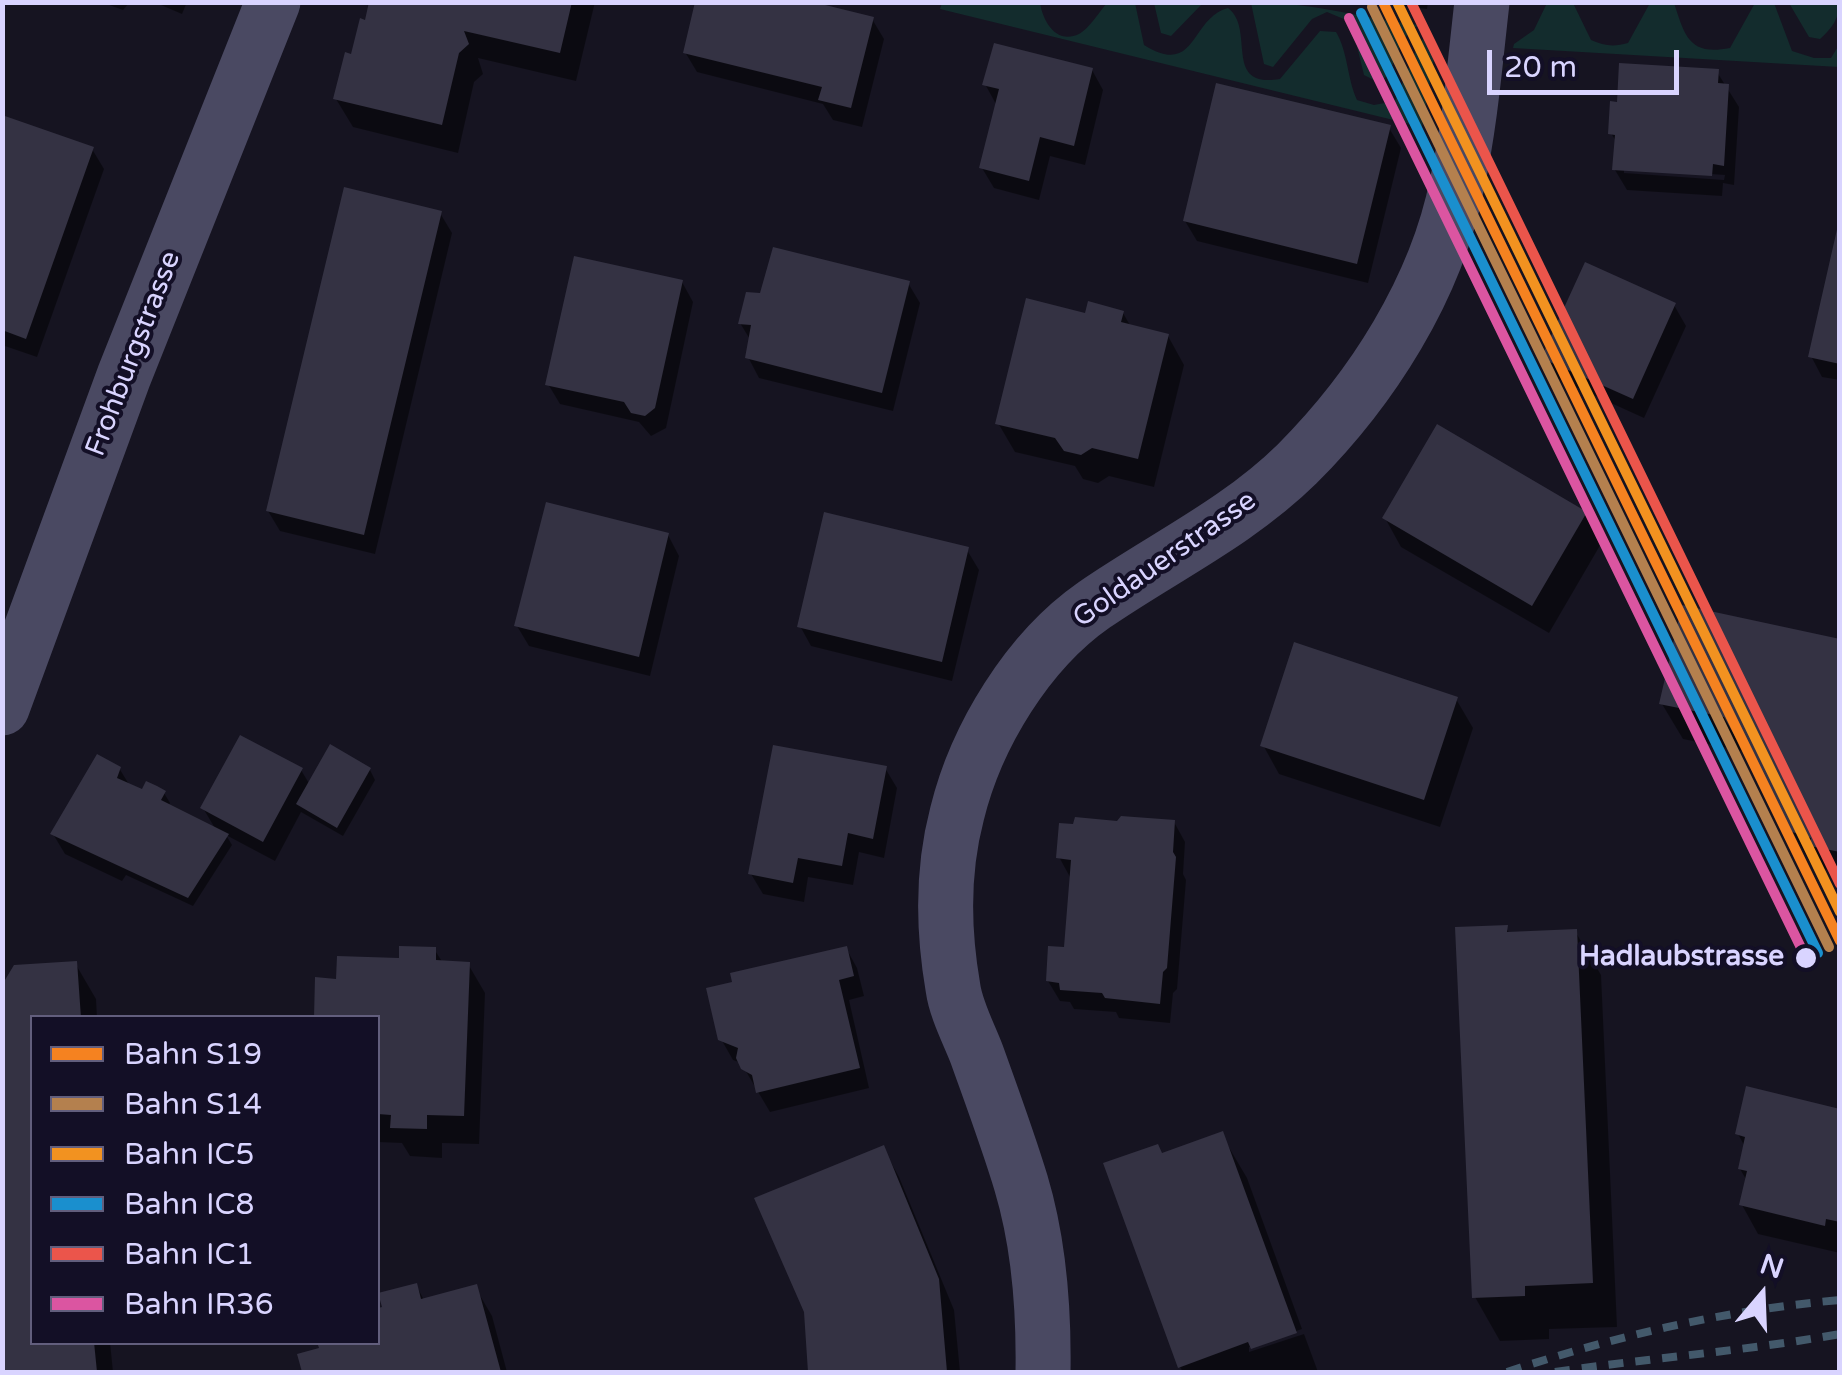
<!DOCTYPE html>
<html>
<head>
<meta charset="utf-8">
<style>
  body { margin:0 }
  #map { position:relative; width:1842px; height:1375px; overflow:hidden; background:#161421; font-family:"Varela Round",sans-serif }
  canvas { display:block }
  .frame { position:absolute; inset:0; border:5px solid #d9d4ff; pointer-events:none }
  .legend { position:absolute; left:30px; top:1015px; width:350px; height:330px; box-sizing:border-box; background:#130f26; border:2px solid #625e7d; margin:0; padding:12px 18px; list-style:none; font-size:30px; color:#d9d4ff }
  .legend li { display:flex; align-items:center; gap:20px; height:50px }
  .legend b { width:50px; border:2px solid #625e7d }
  .north { position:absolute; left:1712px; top:1245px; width:100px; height:100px; -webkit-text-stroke:8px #130f26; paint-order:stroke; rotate:19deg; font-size:28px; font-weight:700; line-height:40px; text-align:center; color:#d9d4ff }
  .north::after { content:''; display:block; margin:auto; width:35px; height:45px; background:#d9d4ff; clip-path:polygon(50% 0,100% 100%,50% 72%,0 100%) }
  .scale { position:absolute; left:1487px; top:50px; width:192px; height:45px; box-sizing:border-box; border:5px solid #d9d4ff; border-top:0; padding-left:12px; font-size:30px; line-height:35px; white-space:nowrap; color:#d9d4ff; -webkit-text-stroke:8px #130f26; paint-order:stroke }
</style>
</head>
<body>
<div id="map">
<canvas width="1842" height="1375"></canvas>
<div class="frame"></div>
<ul class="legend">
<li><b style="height:12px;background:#f58220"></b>Bahn S19</li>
<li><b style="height:12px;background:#b4804e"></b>Bahn S14</li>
<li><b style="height:12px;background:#f29220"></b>Bahn IC5</li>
<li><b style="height:12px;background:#1a8fce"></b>Bahn IC8</li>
<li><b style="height:12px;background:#eb554b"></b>Bahn IC1</li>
<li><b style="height:12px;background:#db55a1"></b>Bahn IR36</li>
</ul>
<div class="north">N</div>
<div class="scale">20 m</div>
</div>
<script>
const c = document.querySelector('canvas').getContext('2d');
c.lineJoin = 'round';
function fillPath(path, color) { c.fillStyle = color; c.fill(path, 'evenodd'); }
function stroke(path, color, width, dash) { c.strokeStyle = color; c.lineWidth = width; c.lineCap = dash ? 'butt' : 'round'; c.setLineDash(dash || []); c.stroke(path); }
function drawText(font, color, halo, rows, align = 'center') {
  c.font = font + ' "Varela Round",sans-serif'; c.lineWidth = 8; c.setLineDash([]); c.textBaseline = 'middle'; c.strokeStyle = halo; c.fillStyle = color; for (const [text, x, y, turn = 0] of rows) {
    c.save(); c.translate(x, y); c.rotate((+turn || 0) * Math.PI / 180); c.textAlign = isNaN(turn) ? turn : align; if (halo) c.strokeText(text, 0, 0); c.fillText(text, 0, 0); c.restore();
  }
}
fillPath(new Path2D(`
  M982 2 1040 3C1043 21 1056 45 1079 34 1089 29 1099 12 1107 3H1135L1144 45C1197 78 1190 18 1228 8 1256 29 1222 89 1280 79L1320 31 1336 32C1348 52 1347 78 1357 100L1374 105 1395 101 1418 45 1423 39 1436 42V47L1422 127 940 9 942 3 977 5Z
  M1154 3V2L1203 3 1171 36 1161 33Z
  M1251 3C1304 0 1364 19 1419 25 1395 38 1399 66 1380 83L1364 75 1351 22 1327 12 1312 19 1273 67 1264 64Z
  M1547 3H1573L1591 40C1604 46 1614 47 1628 43L1650 3H1674C1685 36 1689 56 1730 48L1755 3H1774L1792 51 1814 58H1831L1839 45V67L1513 48 1514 44 1534 30Z
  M1789 3H1839C1840 18 1831 29 1820 39L1809 37Z`), '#132c2d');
fillPath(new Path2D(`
  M101 2H130L123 10Z
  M154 2H187L182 14Z
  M372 2H595L576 81 478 58 483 74 474 82 458 153 353 127 336 99 367 23Z
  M1372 2H1428L1427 9Z
  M872 19 884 39 862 127 833 120 823 104 697 72 685 52Z
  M1092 70 1103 90 1085 165 1050 156 1039 200 994 188 982 168 997 106 985 84Z
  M1717 72 1739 107 1734 185 1723 183 1722 196 1627 190 1615 170 1617 143 1611 133ZM1624 168 1725 175 1724 180 1624 173Z
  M2 117 92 149 104 169 37 357 2 345Z
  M1389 128 1401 148 1368 283 1197 241 1185 221Z
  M440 213 452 233 375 554 280 531 268 511Z
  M1840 229V380L1822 377 1811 356Z
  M682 282 693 302 666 428 651 436 639 422 560 404 548 384Z
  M908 283 920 303 893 411 759 378 748 357 751 341 740 323Z
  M1674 305 1686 326 1644 418 1556 378 1544 358Z
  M1123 313 1131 327 1168 336 1184 365 1154 487 1109 476 1098 483 1083 479 1075 466 1015 452 998 423 1087 316Z
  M1585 513 1602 542 1549 633 1401 547 1385 518Z
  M668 535 679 556 650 676 529 646 517 626Z
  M967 550 979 570 952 681 811 646 800 626Z
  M1840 642V883L1833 881 1827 870 1812 866 1747 752 1683 739 1662 704Z
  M1456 699 1473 728 1440 827 1279 774 1263 745Z
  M119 768 130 786 143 793H164L170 803 168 807 216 830 203 808 301 770 310 785 370 770 375 780 343 836 301 812 275 861 226 835 232 845 193 906 126 875 122 881 65 854 53 834Z
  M885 768 897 788 884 858 859 852 853 885 808 877 804 902 763 894 751 874Z
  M1174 822 1185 842 1183 874 1186 880 1177 989 1173 993 1170 1023 1119 1018 1116 1012 1074 1009 1070 1002 1060 1001 1048 981 1067 950 1070 877 1059 857 1118 824Z
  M1506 928 1510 934 1575 931 1601 975 1617 1327 1549 1329V1339L1500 1341 1475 1297Z
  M846 948 857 968 864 996 849 1000 869 1088 770 1112 741 1063 733 1060 721 1039 735 984Z
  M434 949 443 963 468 964 485 993 479 1144 442 1143V1158L410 1156 402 1143 378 1142V1018L338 981Z
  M75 963 96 999 97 1018H32V1342H110L113 1372H2V990Z
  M1840 1111V1253L1758 1234 1742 1205 1747 1181 1740 1169 1745 1147 1738 1134Z
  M1221 1134 1247 1178 1302 1329 1249 1347V1352L1304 1334 1318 1372H1183L1180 1367Z
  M883 1148 899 1177 954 1310 960 1372H811L806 1312Z
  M416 1285 424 1300 475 1287 492 1316 507 1372H304L300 1356 378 1342V1310Z`), '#0007');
fillPath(new Path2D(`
  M369 2H572L560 53 464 31 469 44 459 53 442 125 333 99 345 52 351 54 360 18 365 20Z
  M695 2H813L874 17 851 108 818 100 822 87 683 53Z
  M994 43 1093 68 1074 146 1040 137 1029 181 979 168 999 89 982 85Z
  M1619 63 1719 69 1718 83 1729 84 1724 166 1713 164 1712 176 1612 170 1615 135 1608 134 1610 101 1617 102Z
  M1216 83 1391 125 1357 264 1183 221Z
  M2 115 94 147 26 339 2 330Z
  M344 187 442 211 364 535 266 511Z
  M1838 225H1840V364L1808 357Z
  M773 247 910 281 882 393 745 358 751 325 738 324 746 292 760 293Z
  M574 256 683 280 655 408 645 416 631 413 624 402 545 385Z
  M1585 262 1676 303 1633 399 1541 358Z
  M1026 298 1085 313 1088 301 1124 311 1121 322 1169 334 1138 459 1092 448 1081 455 1064 451 1055 438 995 424Z
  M1437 424 1587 512 1532 606 1382 518Z
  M546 502 669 533 639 657 514 626Z
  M824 512 969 547 942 662 797 627Z
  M1682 605 1840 639V852L1810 846 1811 838 1789 831 1724 717 1659 704Z
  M1294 642 1458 697 1424 800 1260 746Z
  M240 735 303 768 263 842 200 808Z
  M330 744 371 768 337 828 296 804Z
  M773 745 887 766 873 839 848 833 842 866 798 858 793 883 748 874Z
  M97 754 121 767 117 778 142 789 146 781 157 786 166 791 161 800 229 834 188 898 50 834Z
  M1121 816 1175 820 1173 852 1176 857 1167 968 1163 972 1160 1004 1105 998 1102 993 1060 990 1059 983 1046 981 1048 946 1064 947 1071 860 1056 858 1059 823 1073 824 1075 817 1117 821Z
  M1508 925 1507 932 1577 929 1593 1283 1525 1286V1296L1472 1298 1455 927Z
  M399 946 436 947V960L470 962 464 1116 427 1115V1129L390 1128 391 1115 378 1114V1018H314L315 977 336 979 337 956 399 958Z
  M847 946 854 976 839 980 860 1068 756 1093 752 1075 741 1069 736 1058 738 1048 718 1040 706 988 732 982 730 973Z
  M77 961 81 1018H32V1342H94L97 1372H2V985L14 965Z
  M1746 1086 1840 1109V1222L1826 1219 1825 1226 1739 1205 1747 1171 1738 1169 1745 1137 1735 1134Z
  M1223 1131 1297 1333 1251 1349 1248 1342 1178 1368 1103 1163 1158 1144 1162 1153Z
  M884 1145 939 1279 947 1372H808L804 1312 754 1198Z
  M417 1283 421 1299 477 1284 501 1372H302L297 1354 319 1348 317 1342H378V1308L382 1307 378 1293Z`), '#343243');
stroke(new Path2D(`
  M2 708 124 376 273 2
  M1043 1372C1044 1310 1039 1243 1021 1183 1008 1140 992 1097 977 1055 969 1034 956 1010 953 988 943 930 942 871 957 814 976 736 1028 651 1094 605 1162 558 1237 523 1297 464 1372 389 1436 289 1457 184 1470 125 1475 63 1482 2`), '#4a4962', 55);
stroke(new Path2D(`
  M1507 1372C1616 1336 1725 1310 1840 1300
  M1555 1372C1650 1358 1745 1351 1840 1334`), '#43596b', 8, [15, 12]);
stroke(new Path2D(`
  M1383 2 1840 941`), '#f58220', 10);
stroke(new Path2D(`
  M1372 7 1829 947`), '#b4804e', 10);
stroke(new Path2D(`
  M1397 2 1840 912`), '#f29220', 10);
stroke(new Path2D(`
  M1361 13 1818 953`), '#1a8fce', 10);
stroke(new Path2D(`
  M1411 2 1840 884`), '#eb554b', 10);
stroke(new Path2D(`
  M1349 18 1806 958`), '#db55a1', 10);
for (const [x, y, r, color] of [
  [1806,958,12,"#d9d4ff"]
]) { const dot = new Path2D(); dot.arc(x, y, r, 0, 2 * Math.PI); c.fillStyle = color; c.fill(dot); stroke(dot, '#130f26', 4); }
drawText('28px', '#d9d4ff', '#130f26', [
  ["Frohburgstrasse",134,354,-69],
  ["Goldauerstrasse",1165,560,-35]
]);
drawText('bold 28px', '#d9d4ff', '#130f26', [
  ["Hadlaubstrasse",1784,958]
], 'right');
</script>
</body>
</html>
